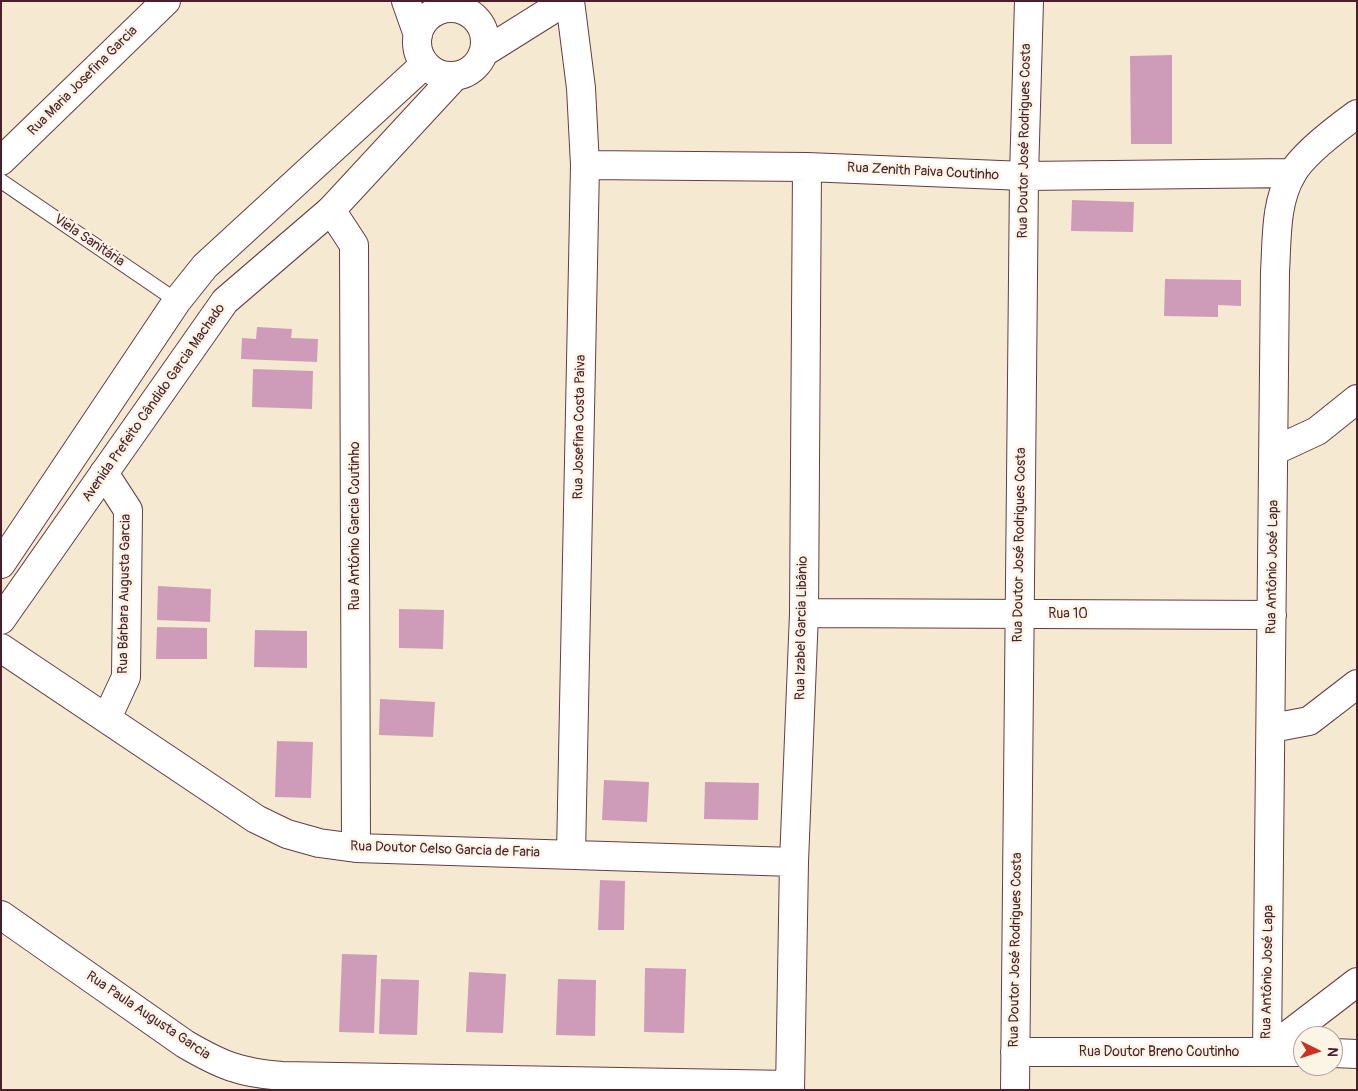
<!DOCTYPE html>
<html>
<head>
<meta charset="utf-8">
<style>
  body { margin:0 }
  #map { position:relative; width:1358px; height:1091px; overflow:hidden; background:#f6e9d1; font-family:Pangolin,sans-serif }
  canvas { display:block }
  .frame { position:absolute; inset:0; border:2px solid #4a1f2b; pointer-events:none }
  .north { position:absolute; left:1293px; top:1026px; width:50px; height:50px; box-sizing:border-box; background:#fcf5e5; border:1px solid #b59f9b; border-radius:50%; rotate:94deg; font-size:14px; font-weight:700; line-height:20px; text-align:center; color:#4a1f2b }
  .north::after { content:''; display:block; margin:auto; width:18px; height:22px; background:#c8321e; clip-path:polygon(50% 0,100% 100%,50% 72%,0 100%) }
</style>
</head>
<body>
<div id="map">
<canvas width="1358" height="1091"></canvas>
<div class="frame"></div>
<div class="north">N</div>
</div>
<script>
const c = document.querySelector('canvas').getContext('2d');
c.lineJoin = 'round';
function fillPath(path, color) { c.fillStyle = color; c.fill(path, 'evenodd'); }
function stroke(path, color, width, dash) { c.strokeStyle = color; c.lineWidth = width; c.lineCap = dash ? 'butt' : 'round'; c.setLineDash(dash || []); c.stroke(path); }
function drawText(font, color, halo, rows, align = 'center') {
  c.font = font + ' Pangolin,sans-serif'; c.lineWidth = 5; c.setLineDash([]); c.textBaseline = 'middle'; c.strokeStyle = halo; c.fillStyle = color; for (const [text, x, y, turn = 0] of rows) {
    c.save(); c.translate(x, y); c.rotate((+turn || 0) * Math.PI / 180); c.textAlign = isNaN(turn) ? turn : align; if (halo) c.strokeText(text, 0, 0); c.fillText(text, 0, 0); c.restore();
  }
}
fillPath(new Path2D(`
  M1172 55V144H1131L1130 56Z
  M1072 200 1134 202 1133 232 1071 231Z
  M1165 279 1241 280V306L1218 305V317L1164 316Z
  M257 327 292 329 291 338 318 339 317 362 241 359 242 338 256 339Z
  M253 369 313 371 312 409 252 407Z
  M158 586 211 589 210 622 157 620Z
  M399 609 444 610 443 649 399 648Z
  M157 627 207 628V659H156Z
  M255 630 307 631V668L254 667Z
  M380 699 435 702 433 737 379 735Z
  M277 741 313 742 311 798 275 797Z
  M604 780 649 782 647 822 602 820Z
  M705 782 759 783 758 820 704 819Z
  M600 880 625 881 624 930H598Z
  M342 954 377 955 374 1033 339 1032Z
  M645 968 686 969 684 1033 644 1032Z
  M469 972 506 974 503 1033 466 1032Z
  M381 979 419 980 417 1035 379 1034Z
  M558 979 596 980 595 1036 556 1035Z`), '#ce9cb9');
const lane = new Path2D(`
  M1 181 177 301`);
const street = new Path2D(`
  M570 1 581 88 585 165 571 854
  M1 161 166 1
  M585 165 807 167 1024 176 1292 173
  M331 210 354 245 356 848
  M1274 451 1317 431 1357 399
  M104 473 128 510 126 677 107 718
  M804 613 1272 615
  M1 648 256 819 287 834 319 843 356 848 794 862
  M1272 728 1309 721 1357 684
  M1 915 185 1044C221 1065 240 1073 282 1076L790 1085
  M1267 1051 1275 272C1277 240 1275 202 1292 174 1302 155 1339 127 1357 114
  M1267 1051 1357 982
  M1015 1052H1303
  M1333 1053 1357 1054
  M790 1090 794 862 804 613 807 167
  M1015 1090 1024 176 1029 1`);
const secondary = new Path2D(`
  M406 1 418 35
  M417 42a34 34 0 1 1 68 0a34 34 0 1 1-68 0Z
  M483 53 566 1
  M1 564 177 301 205 266 425 64
  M1 620 225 301 331 210 455 76`);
stroke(lane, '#643d44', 16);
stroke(street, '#643d44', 30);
stroke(secondary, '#643d44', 30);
stroke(lane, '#fff', 14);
stroke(street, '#fff', 28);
stroke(secondary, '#fff', 28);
drawText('14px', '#4a1f2b', '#fcf5e5', [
  ["Rua Maria Josefina Garcia",83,81,-45],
  ["Rua Doutor José Rodrigues Costa",1025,141,-89],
  ["Rua Zenith Paiva Coutinho",923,172,3],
  ["Viela Sanitária",89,241,34],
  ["Avenida Prefeito Cândido Garcia Machado",154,403,-55],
  ["Rua Josefina Costa Paiva",580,427,-89],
  ["Rua Antônio Garcia Coutinho",355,526,-90],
  ["Rua Doutor José Rodrigues Costa",1020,545,-89],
  ["Rua Antônio José Lapa",1273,567,-89],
  ["Rua Bárbara Augusta Garcia",125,594,-89],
  ["Rua 10",1068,614],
  ["Rua Izabel Garcia Libânio",802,628,-89],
  ["Rua Doutor Celso Garcia de Faria",445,850,2],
  ["Rua Doutor José Rodrigues Costa",1016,950,-89],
  ["Rua Antônio José Lapa",1268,972,-89],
  ["Rua Paula Augusta Garcia",148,1016,34],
  ["Rua Doutor Breno Coutinho",1159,1052]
]);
</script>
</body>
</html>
